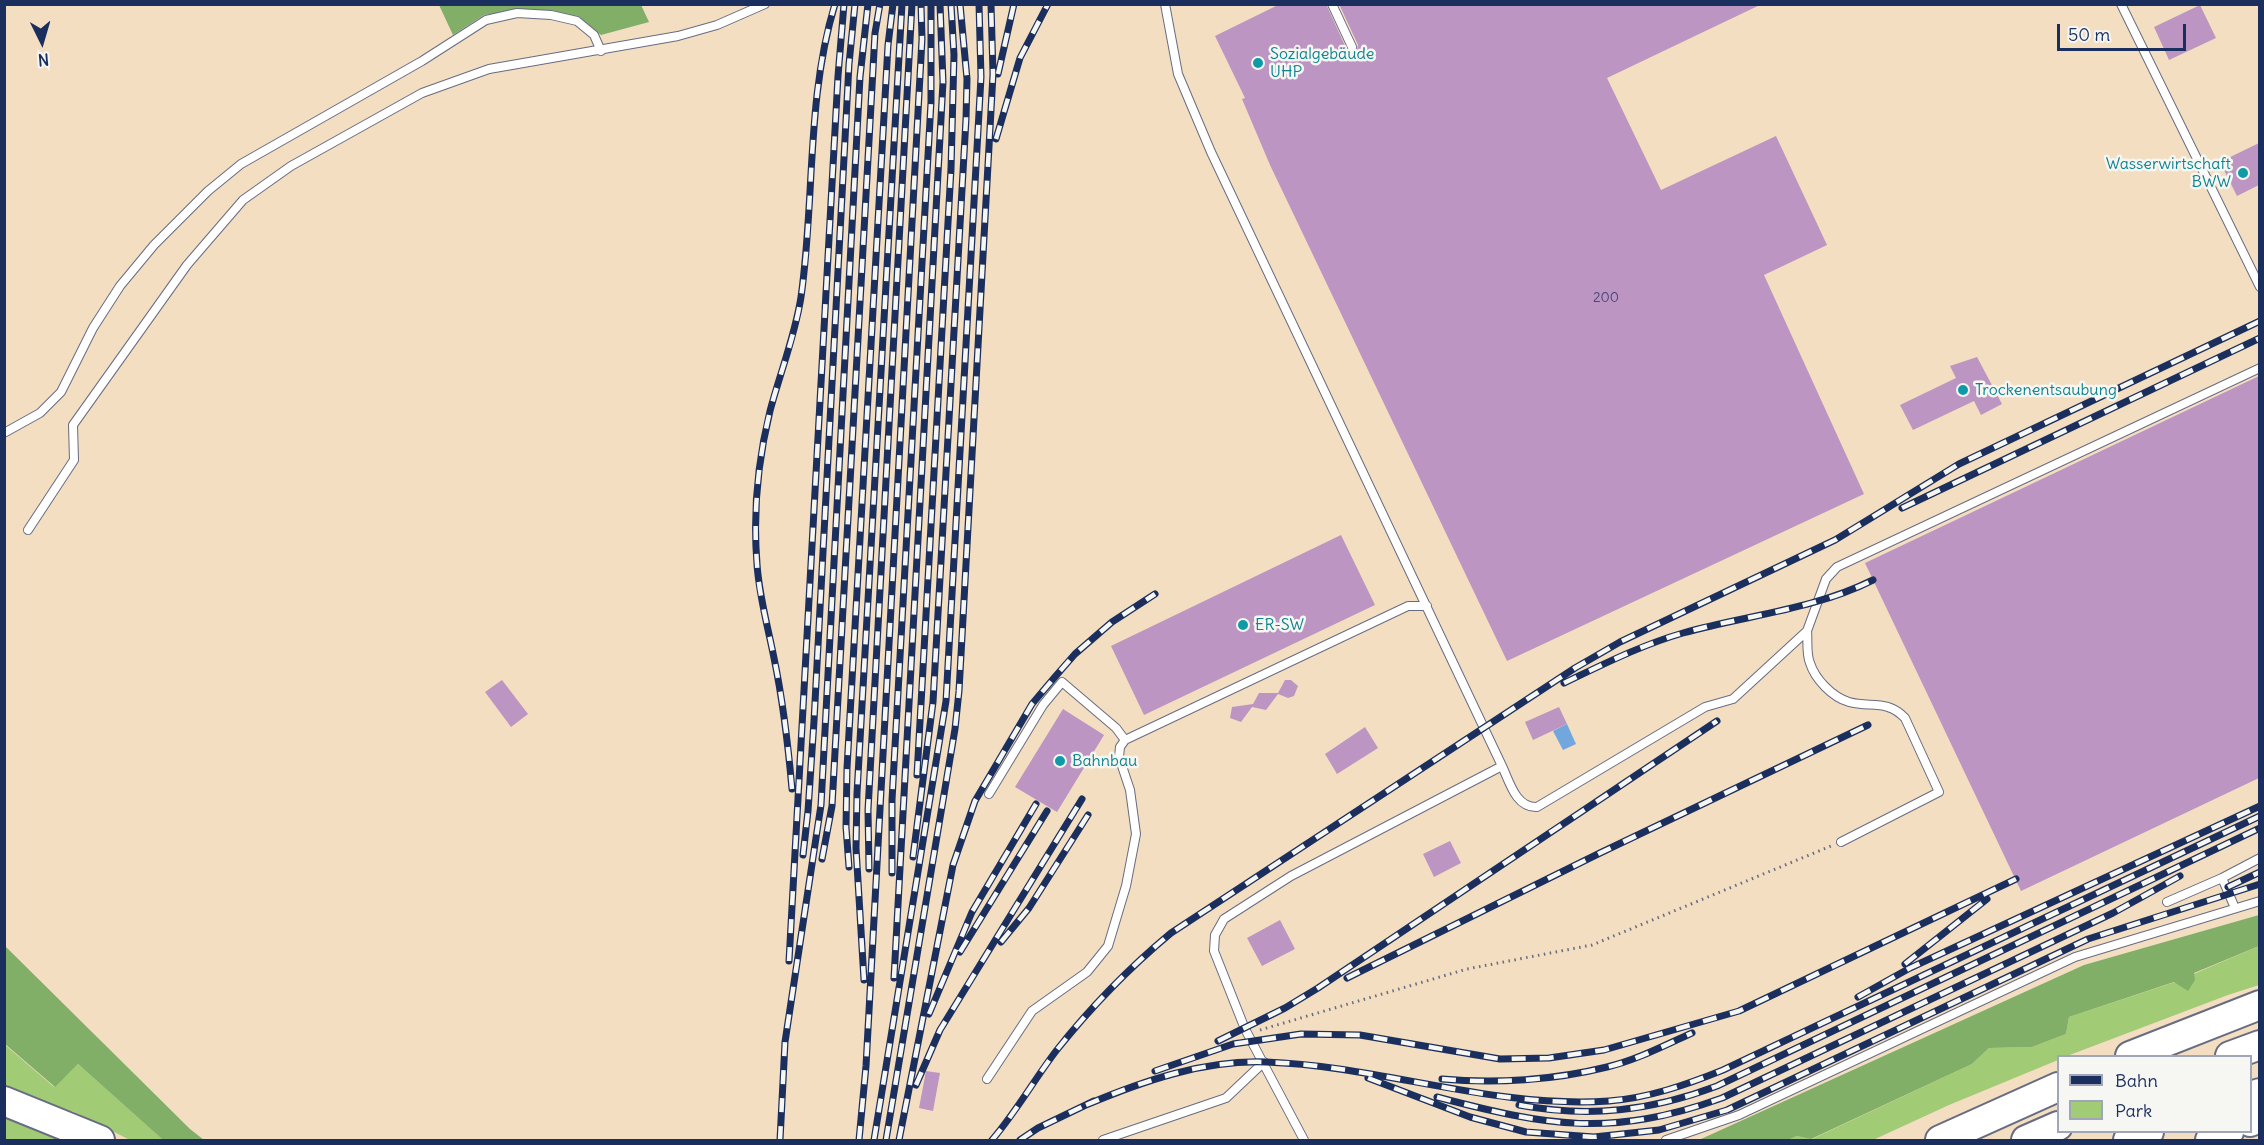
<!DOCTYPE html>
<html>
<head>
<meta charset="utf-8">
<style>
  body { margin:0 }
  #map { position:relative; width:2264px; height:1145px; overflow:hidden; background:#f3dec2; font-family:Delius,sans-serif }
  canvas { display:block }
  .frame { position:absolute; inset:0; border:6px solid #1b2f5e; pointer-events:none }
  .legend { position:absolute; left:2057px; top:1055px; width:195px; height:78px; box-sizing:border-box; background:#f6f6f2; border:2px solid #9ea6b7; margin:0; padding:8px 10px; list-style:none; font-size:18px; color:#1b2f5e }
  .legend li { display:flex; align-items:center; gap:12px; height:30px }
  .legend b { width:30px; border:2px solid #9ea6b7 }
  .north { position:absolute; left:12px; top:12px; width:60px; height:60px; -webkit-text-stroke:4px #f6f6f2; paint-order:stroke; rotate:175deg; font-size:16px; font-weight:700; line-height:24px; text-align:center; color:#1b2f5e }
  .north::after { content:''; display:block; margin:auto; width:21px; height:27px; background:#1b2f5e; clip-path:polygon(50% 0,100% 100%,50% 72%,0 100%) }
  .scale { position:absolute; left:2057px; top:24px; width:129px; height:27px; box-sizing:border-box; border:3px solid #1b2f5e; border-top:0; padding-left:8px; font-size:18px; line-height:21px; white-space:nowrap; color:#1b2f5e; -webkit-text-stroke:4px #f6f6f2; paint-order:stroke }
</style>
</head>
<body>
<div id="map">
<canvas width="2264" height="1145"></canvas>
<div class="frame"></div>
<ul class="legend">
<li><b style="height:8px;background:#1b2f5e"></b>Bahn</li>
<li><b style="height:16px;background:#a2cb76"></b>Park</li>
</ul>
<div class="north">N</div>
<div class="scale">50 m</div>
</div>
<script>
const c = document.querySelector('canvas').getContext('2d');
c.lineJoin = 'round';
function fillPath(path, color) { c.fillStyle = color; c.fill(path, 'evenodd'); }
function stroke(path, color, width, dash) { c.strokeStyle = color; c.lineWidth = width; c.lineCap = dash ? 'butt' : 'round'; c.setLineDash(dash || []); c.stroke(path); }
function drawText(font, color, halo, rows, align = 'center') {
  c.font = font + ' Delius,sans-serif'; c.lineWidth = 5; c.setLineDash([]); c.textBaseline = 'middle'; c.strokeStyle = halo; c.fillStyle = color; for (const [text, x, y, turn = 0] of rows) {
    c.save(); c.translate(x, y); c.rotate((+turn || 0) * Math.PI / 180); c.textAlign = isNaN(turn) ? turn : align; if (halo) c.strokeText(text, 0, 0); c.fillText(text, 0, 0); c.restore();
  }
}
fillPath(new Path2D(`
  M2259 946V985L2228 995 2067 1056H2058V1060L1949 1105 1873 1140H1788L1797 1136 1812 1139 1972 1064 1989 1048 2032 1047 2066 1034 2069 1017 2175 982Z
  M4 1044 54 1087 78 1064 163 1140H130L74 1112 5 1090Z
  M5 1115 75 1140H5Z`), '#a2cb76');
fillPath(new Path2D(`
  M439 5H641L649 22 601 35 579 17 517 10 484 15 453 35Z
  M2259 915V946L2194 973 2195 980 2188 991 2174 982 2069 1017 2066 1034 2032 1047 1989 1048 1972 1064 1811 1139 1797 1136 1788 1140 1701 1139 2084 965Z
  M5 946 190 1129 204 1140H163L78 1064 55 1087 5 1044Z`), '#81af67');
fillPath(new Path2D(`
  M1567 724 1576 744 1563 750 1553 731Z`), '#72a6de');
fillPath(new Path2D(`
  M1280 4H1326L1347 50 1352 53 1357 50 1358 45 1339 4H1762L1607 78 1661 190 1776 136 1827 245 1764 275 1864 494 1507 661 1270 165 1242 99 1245 98 1215 36Z
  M2200 5 2216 38 2169 60 2154 27Z
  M2259 143V185L2237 196 2220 162Z
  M1977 357 2002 404 1981 415 1974 401 1913 430 1900 405 1956 378 1950 366Z
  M2259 376V778L2021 891 1865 563Z
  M1341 535 1375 605 1144 715 1111 646Z
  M502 680 528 714 511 727 485 692Z
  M1285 680H1291L1298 686 1294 696 1288 698 1278 694 1266 710 1252 707 1241 722 1230 718 1232 707 1253 704 1259 693H1278Z
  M1559 707 1567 724 1533 740 1525 722Z
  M1063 709 1104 735 1057 812 1015 787Z
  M1365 727 1378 748 1337 774 1325 754Z
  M1450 841 1461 863 1434 877 1423 854Z
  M1280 920 1295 949 1262 966 1247 938Z
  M926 1071 940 1073 933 1111 919 1108Z`), '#bc95c2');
const service = new Path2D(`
  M1165 4 1178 74 1211 152 1502 766C1510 783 1516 808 1537 807L1705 707 1733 699 1807 631 1826 579 1837 567 2260 368
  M1332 4 1352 47
  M2121 4 2260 287
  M4 433 40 413 61 392 93 328 120 286 154 245 208 191 241 164 422 61 486 20 517 13 551 15 577 21 594 35 601 51
  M28 530 74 460 73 425 187 265 243 200 291 166 422 93 489 69 678 36 717 25 765 4
  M1807 631C1808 640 1806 654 1810 663 1815 679 1832 697 1849 702 1870 708 1887 699 1905 718L1939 792 1841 842
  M989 794 1043 705 1062 682 1116 728 1125 740
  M2167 902 2222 878
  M2235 908 2222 878 2260 858
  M987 1079 1032 1011 1087 972 1108 946 1126 886 1136 834 1130 790 1119 757 1120 747 1125 740 1408 606H1427
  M1103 1140 1226 1098 1264 1062
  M1304 1140 1245 1029 1214 951 1215 935 1224 919 1291 876 1502 766
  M1666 1140 1739 1115 2075 957 2260 901`);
const motorway = new Path2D(`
  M2130 1056 2260 1005
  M2230 1056 2260 1045
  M2250 1096 2260 1093
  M4 1101 100 1140
  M2250 1122 2260 1118
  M1940 1140 2058 1087
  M2026 1140 2058 1126
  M2128 1140 2149 1132
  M2210 1140 2229 1132`);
stroke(service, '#676c81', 10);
stroke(motorway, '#676c81', 32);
stroke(new Path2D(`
  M1260 1030 1467 969 1592 945 1831 846`), '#676c81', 3, [1.5, 4.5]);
stroke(service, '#fff', 8);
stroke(motorway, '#fff', 28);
const rail = new Path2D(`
  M998 74 1014 4
  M996 139 1020 58 1048 4
  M1902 508 2260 338
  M1564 683C1602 665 1641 645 1683 633 1747 615 1813 610 1873 580
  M917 775 951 169 954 55 951 4
  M792 789C788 744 783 701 774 658 768 627 759 596 757 564 753 514 758 460 770 411 780 373 795 336 801 297 815 200 806 99 835 4
  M803 855 808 811 814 721 849 64 855 4
  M913 857 933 702 966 119 967 79 960 4
  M822 859 832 806 875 33 880 4
  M849 867 846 827 847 768 888 45 893 4
  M869 869 868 810 912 4
  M892 873V800L931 102V4
  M2228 887 2260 872
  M1001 942 1029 908 1088 815
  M960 952 1047 811
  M789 961 838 76 844 4
  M1905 964 1987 899
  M894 978 943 82 940 4
  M1347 978 1600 853 1868 725
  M864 980 856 848 857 793 902 4
  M1858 997 1910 968 2260 806
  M929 1014 972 912 1036 804
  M1218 1041 1285 1008 1318 988 1717 721
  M1155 1071 1233 1044 1301 1034 1360 1035 1500 1059 1549 1058 1604 1050 1739 1011 2016 879
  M1368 1078 1470 1117 1526 1132 1594 1137 1659 1130 1727 1110 2088 939 2260 884
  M1442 1079C1495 1084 1555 1080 1607 1067 1637 1060 1665 1045 1692 1033
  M916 1085 940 1030 1082 799
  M1437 1097C1547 1126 1611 1138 1722 1098L2113 913 2180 876
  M1086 1105C1143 1081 1203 1060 1266 1062 1382 1066 1493 1109 1609 1101 1648 1098 1686 1085 1723 1070L2260 816
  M1519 1105C1589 1118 1651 1111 1717 1086L2260 828
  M780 1140 785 1042 821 805 860 77 868 4
  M859 1140 866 1066 922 39 921 4
  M874 1140 946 701 981 77 979 4
  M886 1140 955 729 959 691 993 74 991 4
  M899 1140 953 865 975 801 1032 704 1054 678 1075 654 1112 622 1155 594
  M992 1140C1016 1112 1034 1080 1056 1051 1090 1008 1129 968 1171 933L1575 668 1620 642 1835 540 1959 464 2260 321
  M1020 1140 1038 1128 1094 1101`);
stroke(rail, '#1b2f5e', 7);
stroke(rail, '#f6f6f2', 4.5, [14]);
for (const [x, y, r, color] of [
  [1258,63,6,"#0f9aa8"],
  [2243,173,6,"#0f9aa8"],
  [1963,390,6,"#0f9aa8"],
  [1243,625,6,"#0f9aa8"],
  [1060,761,6,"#0f9aa8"]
]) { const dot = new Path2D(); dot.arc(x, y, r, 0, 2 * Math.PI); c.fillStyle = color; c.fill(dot); stroke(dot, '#f6f6f2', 2); }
drawText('14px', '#434877', null, [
  ["200",1606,298]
]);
drawText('16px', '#0d838f', '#f6f6f2', [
  ["Sozialgebäude",1270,54],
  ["UHP",1270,72],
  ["Wasserwirtschaft",2231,164,"right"],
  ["BWW",2231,182,"right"],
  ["Trockenentsaubung",1975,390],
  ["ER-SW",1255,625],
  ["Bahnbau",1072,761]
], 'left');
</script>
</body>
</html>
